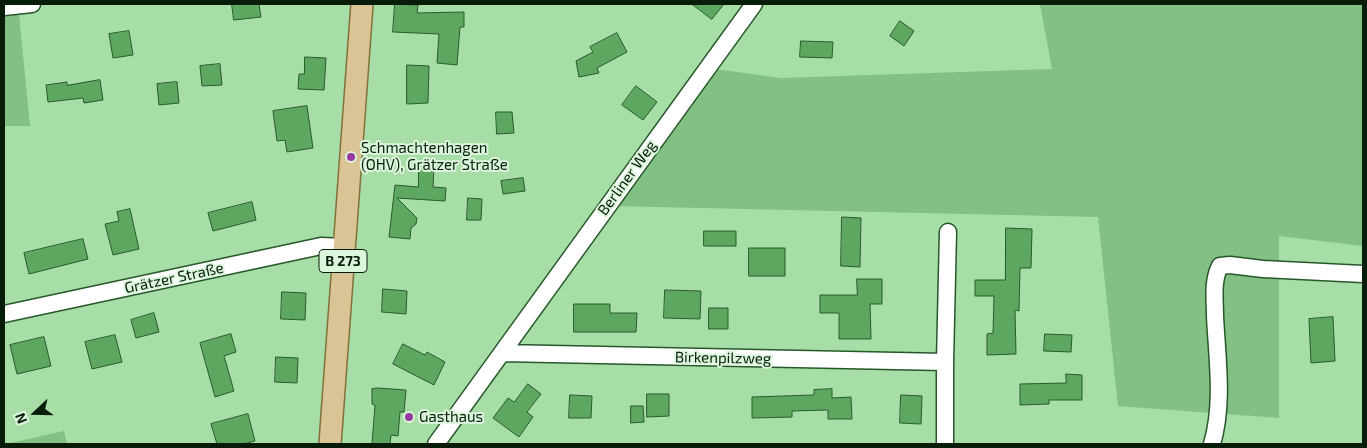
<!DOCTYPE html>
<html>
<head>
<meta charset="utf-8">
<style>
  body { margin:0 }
  #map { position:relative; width:1367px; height:448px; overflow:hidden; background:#a7dda7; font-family:"Exo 2",sans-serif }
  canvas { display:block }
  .frame { position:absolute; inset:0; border:5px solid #081d09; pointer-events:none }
  .north { position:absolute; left:10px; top:388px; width:50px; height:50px; -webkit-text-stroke:4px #dbf6db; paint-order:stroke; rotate:249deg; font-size:14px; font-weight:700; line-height:20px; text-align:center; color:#081d09 }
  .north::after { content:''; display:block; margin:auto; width:18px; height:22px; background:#081d09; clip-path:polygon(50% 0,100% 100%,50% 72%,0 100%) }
</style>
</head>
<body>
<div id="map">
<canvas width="1367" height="448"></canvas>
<div class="frame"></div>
<div class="north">N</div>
</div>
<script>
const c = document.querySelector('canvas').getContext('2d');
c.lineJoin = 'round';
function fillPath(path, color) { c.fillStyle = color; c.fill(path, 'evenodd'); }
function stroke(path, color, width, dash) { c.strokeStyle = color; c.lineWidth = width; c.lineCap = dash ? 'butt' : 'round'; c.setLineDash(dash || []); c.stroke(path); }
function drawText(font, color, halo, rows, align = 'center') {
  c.font = font + ' "Exo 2",sans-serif'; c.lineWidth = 4; c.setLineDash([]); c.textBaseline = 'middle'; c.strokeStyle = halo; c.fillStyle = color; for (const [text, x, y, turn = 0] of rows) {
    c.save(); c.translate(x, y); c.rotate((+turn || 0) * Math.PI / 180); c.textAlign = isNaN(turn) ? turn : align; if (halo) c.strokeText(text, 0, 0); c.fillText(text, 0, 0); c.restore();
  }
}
fillPath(new Path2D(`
  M4 4H18L30 126H4Z
  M1040 4H1363V246L1279 236V418L1118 406 1098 217 613 206 715 69 780 78 1052 69Z
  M64 431 67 444H6Z`), '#82c083');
const building = new Path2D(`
  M232 4H259L261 17 234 20Z
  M395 4 418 5 417 13 464 12V27H460L457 65 437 63 439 34 393 32Z
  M692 4H724L712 19Z
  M900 21 914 31 904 46 890 36Z
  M129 31 133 55 113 58 109 34Z
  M617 33 627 52 597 68 599 73 579 77 576 61 593 52 590 47Z
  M801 41 833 42 832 58 800 57Z
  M305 57 326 58 324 90 298 89 299 74H304Z
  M220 64 222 85 202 86 200 66Z
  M407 65 429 66 428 103 407 104Z
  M100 80 103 100 84 103 83 98 48 102 46 85 67 82V85Z
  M177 82 179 103 159 105 157 84Z
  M636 86 657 102 643 120 622 105Z
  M307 106 313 148 287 152 285 140 277 141 273 111Z
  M496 112H512L514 133 497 134Z
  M419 166 434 167 433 187 446 188 445 201 397 198 417 218 416 224 411 228 410 239 389 237 395 185 418 187Z
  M523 178 525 191 503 194 501 181Z
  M468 198 482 199 481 220H467Z
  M252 202 256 220 213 231 208 213Z
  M130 209 139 249 113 255 105 224 119 221 117 212Z
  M842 217 861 218 860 267 841 266Z
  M1006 228 1032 229 1031 268H1020L1019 311 1015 310 1016 354 987 355V334L993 333 994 296H975V280H1005Z
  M704 231H736V246H704Z
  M83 239 88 259 29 274 24 253Z
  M749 248H785V276H749Z
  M857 279H882V304H870L871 339H839V313H820V295H857Z
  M383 289 407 291 406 314 382 312Z
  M665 290 701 291 700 319 664 318Z
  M282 292 306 293 305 320 281 319Z
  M574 304H610V313H637L636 332H574Z
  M709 308H728V329H709Z
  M154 313 159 332 136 338 131 320Z
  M1333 317 1335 361 1311 363 1309 319Z
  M231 334 236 352 224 356 234 391 215 397 200 343Z
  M1045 334 1072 335 1071 352 1044 351Z
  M115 335 122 362 92 369 85 342Z
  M44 337 51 366 17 374 10 345Z
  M403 344 425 355 427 352 445 362 434 385 393 364Z
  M276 357 298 358 297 383 275 382Z
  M1066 374 1082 375V400H1049V404L1020 405V384L1066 383Z
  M528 384 541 394 527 412 533 417 519 437 493 418 508 398 514 402Z
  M377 388 406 390 404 412H400L398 436 391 435 390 444H372L375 405 372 404V389Z
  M832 389V398L851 397 852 419H828V410L792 411V417L752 418V397L814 395V390Z
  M647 394H669V416L647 417Z
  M570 395 592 396 591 418H569Z
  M901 395 922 396 921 424 900 423Z
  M631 406H643L644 422 631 423Z
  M248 414 255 441 243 444H217L211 424Z`);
fillPath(building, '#5ea760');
stroke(building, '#295a2b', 1);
const minor = new Path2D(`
  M4 7 32 4
  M4 314 321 246 344 247
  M502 353 945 362V444
  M945 362 948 232
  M436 444 754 4
  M1212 444C1224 404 1217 357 1215 316 1215 300 1212 281 1220 266L1230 265 1263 269 1363 274`);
const major = new Path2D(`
  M330 444 362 4`);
stroke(minor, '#265829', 19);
stroke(major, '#807037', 24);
stroke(minor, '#fff', 16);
stroke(major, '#dac496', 21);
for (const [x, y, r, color] of [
  [351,157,5,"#98379f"],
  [409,417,5,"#98379f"]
]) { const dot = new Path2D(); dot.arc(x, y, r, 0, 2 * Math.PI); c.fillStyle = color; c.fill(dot); stroke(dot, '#dbf6db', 2); }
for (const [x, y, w] of [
  [343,261,48]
]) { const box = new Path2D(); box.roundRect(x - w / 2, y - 11.5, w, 23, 4); c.fillStyle = '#dbf6db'; c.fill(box); stroke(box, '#081d09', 1); }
drawText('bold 14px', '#081d09', null, [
  ["B 273",343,261]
]);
drawText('15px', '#081d09', '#dbf6db', [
  ["Schmachtenhagen",361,148],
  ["(OHV), Grätzer Straße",361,165],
  ["Gasthaus",419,417]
], 'left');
drawText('15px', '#081d09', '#dbf6db', [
  ["Berliner Weg",627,178,-54],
  ["Grätzer Straße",174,278,-12],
  ["Birkenpilzweg",723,358,1]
]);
</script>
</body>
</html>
